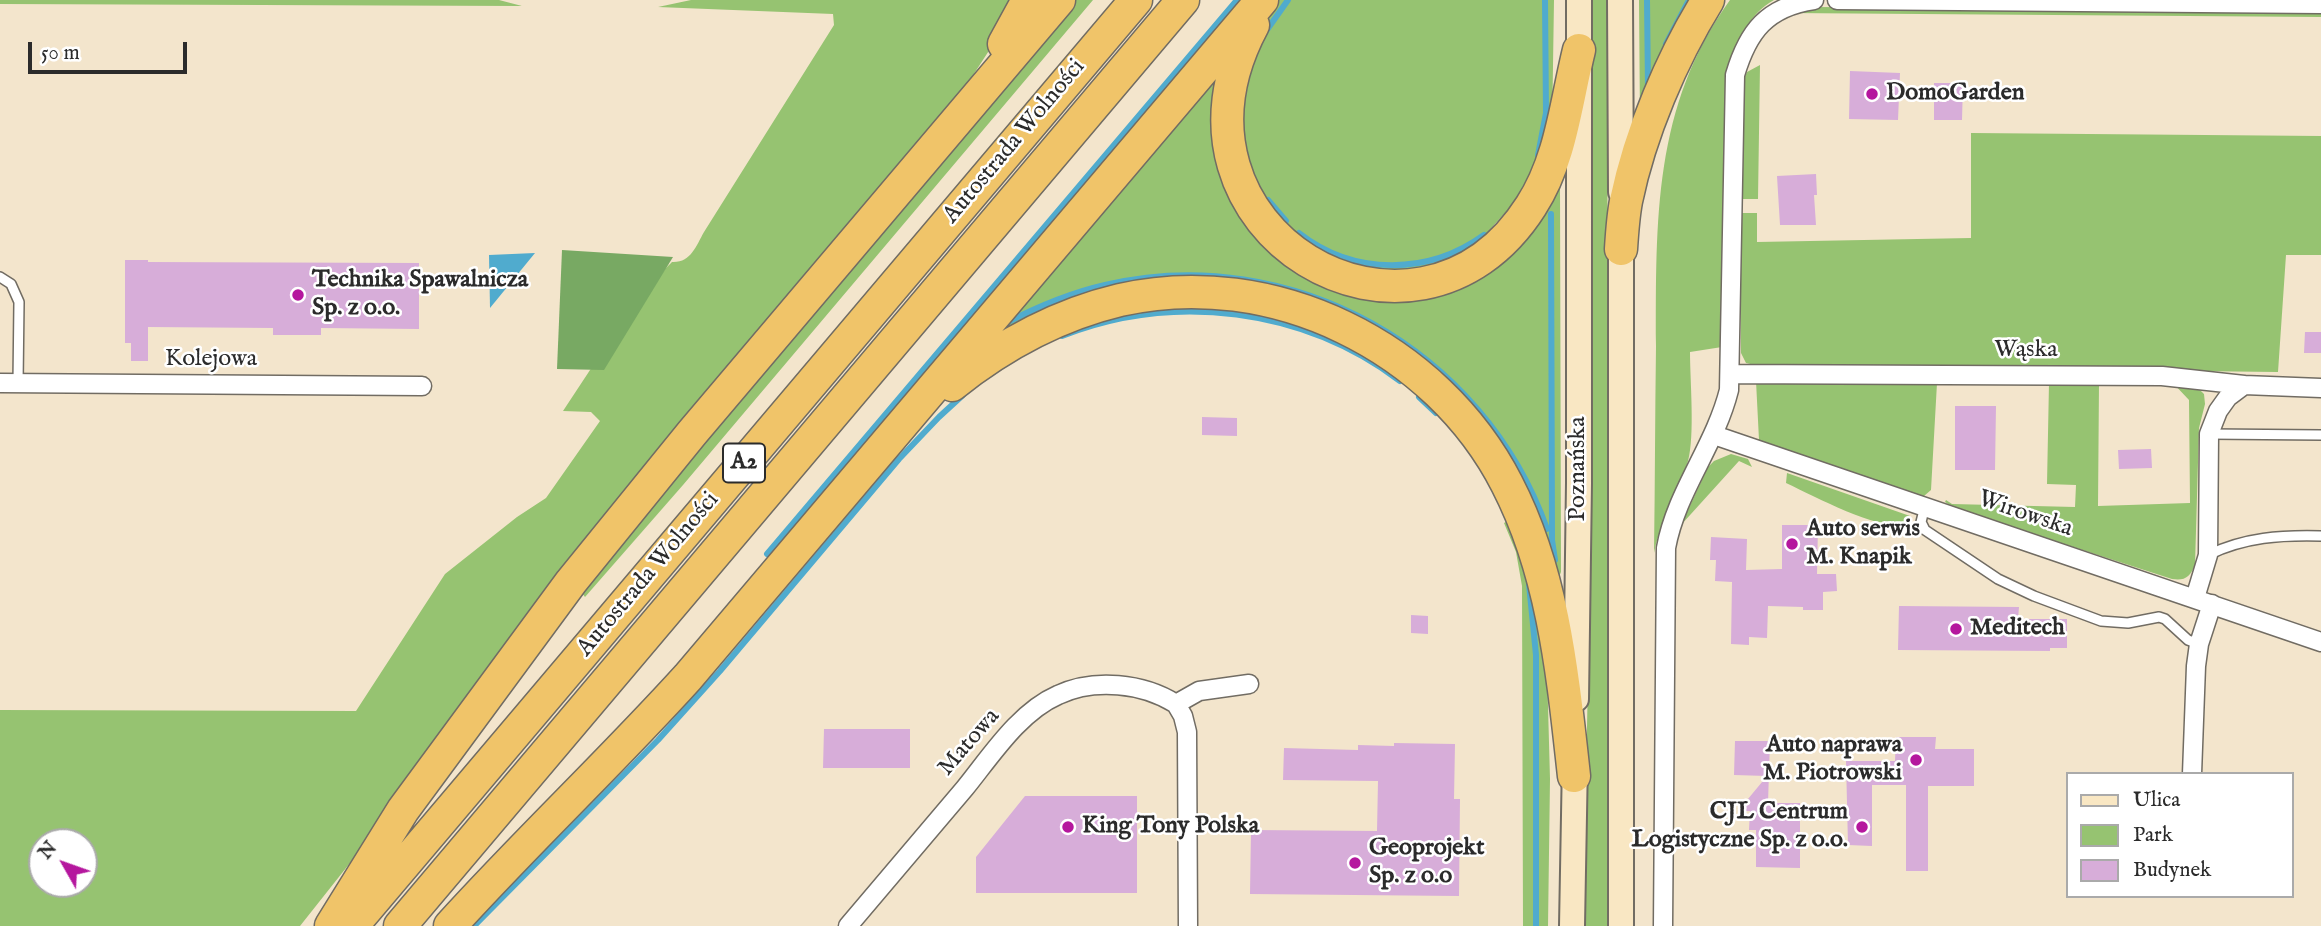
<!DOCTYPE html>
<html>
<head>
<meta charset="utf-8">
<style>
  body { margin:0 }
  #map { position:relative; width:2321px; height:926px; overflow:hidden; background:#f3e5cc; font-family:"IM FELL English",serif }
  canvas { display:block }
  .legend { position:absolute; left:2066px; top:772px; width:228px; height:126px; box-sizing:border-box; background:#fff; border:2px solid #aaa; margin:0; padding:9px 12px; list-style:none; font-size:21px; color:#2b2b2b }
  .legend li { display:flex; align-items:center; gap:14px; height:35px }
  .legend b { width:35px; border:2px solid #aaa }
  .north { position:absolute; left:28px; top:828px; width:70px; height:70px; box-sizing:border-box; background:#fff; border:2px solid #aaa; border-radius:50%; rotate:310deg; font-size:19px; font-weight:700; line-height:28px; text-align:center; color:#2b2b2b }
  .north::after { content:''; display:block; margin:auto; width:24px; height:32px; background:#b5179e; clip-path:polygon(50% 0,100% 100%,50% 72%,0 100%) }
  .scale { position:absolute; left:28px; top:42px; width:159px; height:32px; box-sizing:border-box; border:4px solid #2b2b2b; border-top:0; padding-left:9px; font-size:21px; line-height:24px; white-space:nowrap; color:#2b2b2b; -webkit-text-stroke:5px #fff; paint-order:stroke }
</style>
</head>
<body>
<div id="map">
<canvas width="2321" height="926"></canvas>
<ul class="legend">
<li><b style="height:9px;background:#f9e7c3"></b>Ulica</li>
<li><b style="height:19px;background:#96c371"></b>Park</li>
<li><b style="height:19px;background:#d7add9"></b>Budynek</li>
</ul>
<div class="north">N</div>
<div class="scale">50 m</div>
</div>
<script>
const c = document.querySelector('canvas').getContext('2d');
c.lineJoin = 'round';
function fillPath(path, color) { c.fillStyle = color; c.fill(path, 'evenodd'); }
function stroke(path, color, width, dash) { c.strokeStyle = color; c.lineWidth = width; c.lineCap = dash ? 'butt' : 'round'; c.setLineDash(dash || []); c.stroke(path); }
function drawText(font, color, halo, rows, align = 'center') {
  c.font = font + ' "IM FELL English",serif'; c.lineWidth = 5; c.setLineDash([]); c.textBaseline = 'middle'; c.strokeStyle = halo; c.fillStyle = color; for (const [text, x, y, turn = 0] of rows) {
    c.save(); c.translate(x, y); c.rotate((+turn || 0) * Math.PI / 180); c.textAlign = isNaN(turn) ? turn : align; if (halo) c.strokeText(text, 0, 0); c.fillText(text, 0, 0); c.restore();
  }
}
fillPath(new Path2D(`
  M0 0H499L522 6 0 4Z
  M691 0H1016L992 46 966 86 300 926H0V710L356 711 445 574 517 517 546 498 600 421 591 412 563 411 592 367 666 268 672 262C691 263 696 246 704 232L834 25 833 14 658 7ZM42 842H84V884H42Z
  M1073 0H1093L683 485 585 597 582 593 592 575Z
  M1279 0H1554L1552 131 1541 173 1466 256 1395 274 1340 265 1272 217 1235 129 1252 41Z
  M1591 0H1607L1609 926H1583L1591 528Z
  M1639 0H1698L1640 123Z
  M1730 0H1774C1749 14 1738 40 1729 66L1722 347 1690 352C1690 380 1695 436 1688 461 1679 493 1661 518 1654 553 1655 484 1655 415 1656 346 1656 221 1653 106 1730 0Z
  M1817 7 2313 11H2321V17L1787 13Z
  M1760 65 1758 199H1740L1742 83 1747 72Z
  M1218 76 1214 114 1217 147 1323 280 1494 264C1524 243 1543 215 1560 183L1561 572 1559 577H1556L1500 449 1278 293 1010 329 985 336Z
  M1971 133 2321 136V255H2286L2278 372 1759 366 1746 363 1741 353 1740 213H1757V242L1971 238Z
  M1756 381 1937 383 1931 490 1924 496 1916 495 1759 440Z
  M2172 382 2195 385 2204 394 2205 404 2199 428 2195 565C2190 577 2185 581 2172 579L1956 509 1945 502 1946 500 1952 504 2075 507 2076 485 2047 484 2049 383H2099L2098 506 2190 503 2189 400Z
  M1731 454 1748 459 1752 467 1739 461 1681 525 1708 467 1714 461Z
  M1787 473 1910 516V527C1873 528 1820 499 1786 483Z
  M1515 517 1547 670 1550 779 1548 926H1523L1522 586 1516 552 1504 523Z`), '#96c371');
fillPath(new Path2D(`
  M562 250 673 257 604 370 557 369Z`), '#78a963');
fillPath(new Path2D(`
  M535 253 490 308 489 255Z`), '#50abce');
stroke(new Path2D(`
  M1647 0 1648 88
  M1264 34 1288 0
  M1666 44 1689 0
  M1538 155 1546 113 1545 0
  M1268 200 1286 221
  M1551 214 1552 540 1555 560
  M1299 233C1354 276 1429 275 1484 235
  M1006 323C1037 307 1070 293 1105 285 1291 241 1484 350 1547 529
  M1062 336C1174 292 1303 308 1400 381
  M1419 397 1436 413
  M767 554 1237 0
  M1529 584 1536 655V926
  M474 926 658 740 720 671 899 459 939 417 963 395`), '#50abce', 6);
fillPath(new Path2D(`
  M1850 71 1900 73 1898 120 1849 119Z
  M1934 83H1963L1962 120H1934Z
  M1816 174 1817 195H1814L1816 225H1780L1777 176Z
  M125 260H148V262L419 263V329L321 328V335H273V328L148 327V361H131V343H125Z
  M2305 332H2321V353H2304Z
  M1955 406H1996L1995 470H1955Z
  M1202 417 1237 418V436L1202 435Z
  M2151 449 2152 468 2119 469 2118 450Z
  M1782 525H1818L1817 574H1836L1837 591 1823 592V610H1803V607L1768 606 1767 638 1749 637V645L1731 644 1732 582 1715 581 1716 560H1710L1711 537 1747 539 1746 570 1782 569Z
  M1899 606 2019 607 2018 619H2067V648H2050V651L1898 650Z
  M1411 615 1428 616V634L1411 633Z
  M824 729H910V768H823Z
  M1896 737H1936L1935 749H1974V786H1928V871H1906V785H1872V846L1848 845 1846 761H1895Z
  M1735 741H1770L1768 803H1800V868L1756 867V830H1749L1750 811H1738L1767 776 1734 775Z
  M1394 743 1455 744 1454 799H1460L1459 896 1250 894 1251 830 1377 831 1378 781 1283 780 1284 748 1358 750V745L1394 746Z
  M1025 796H1137V893H976V857Z`), '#d7add9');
const service = new Path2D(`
  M0 277 11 284 19 302 18 383
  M2209 434 2321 435
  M1925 506 1921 522 1925 530 1998 579 2034 596 2101 621 2128 623 2159 617 2165 619 2188 640 2199 644
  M2208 555C2245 537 2281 535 2321 536`);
const minor = new Path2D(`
  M1837 0 2321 4
  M1730 374 2162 376 2244 385 2321 388
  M0 383 422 386
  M1714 435 2321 642
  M2195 598 2208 555 2209 434 2218 411 2228 397 2244 385
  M2192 774 2196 666 2199 644 2212 604
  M848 926C887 880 926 834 965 788 991 756 1019 712 1058 695 1094 678 1143 683 1176 704
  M1188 926 1187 732 1183 716 1176 704 1199 691 1249 684
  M1663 926 1666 548C1676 492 1715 446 1729 390L1735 75C1748 31 1767 7 1814 0`);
const secondary = new Path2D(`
  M1620 0 1621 192
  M1621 232V926
  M1576 699 1579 483V0
  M1572 926 1575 760`);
const motorway = new Path2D(`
  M1253 25C1143 230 1415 388 1531 206 1561 160 1566 103 1579 50
  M1004 44 1028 0
  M1621 249C1622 233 1623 217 1626 201 1640 133 1672 58 1708 0
  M952 385C1002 345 1057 315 1120 300 1272 265 1437 347 1507 484 1554 575 1563 677 1574 776
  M331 926 403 810 571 582 692 433 1059 0
  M352 926 1136 0
  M400 926 1183 0
  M450 926C527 841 611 762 688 677L1262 0`);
stroke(service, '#716c63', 12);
stroke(minor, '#716c63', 21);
stroke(secondary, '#716c63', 28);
stroke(motorway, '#716c63', 35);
stroke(service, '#fff', 9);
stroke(minor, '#fff', 18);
stroke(secondary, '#f9e7c3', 24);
stroke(motorway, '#f0c469', 32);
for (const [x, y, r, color] of [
  [1872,94,7,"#b5179e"],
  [298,295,7,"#b5179e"],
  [1792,544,7,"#b5179e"],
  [1956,629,7,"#b5179e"],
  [1916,760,7,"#b5179e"],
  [1068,827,7,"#b5179e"],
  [1862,827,7,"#b5179e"],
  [1355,863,7,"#b5179e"]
]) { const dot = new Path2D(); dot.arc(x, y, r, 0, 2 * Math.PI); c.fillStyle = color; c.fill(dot); stroke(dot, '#fff', 2.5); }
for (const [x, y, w] of [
  [744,463,42]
]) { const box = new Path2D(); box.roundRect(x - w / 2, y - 19.5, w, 39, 5); c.fillStyle = '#fff'; c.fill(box); stroke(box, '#2b2b2b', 2); }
drawText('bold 23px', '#2b2b2b', null, [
  ["A2",744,463]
]);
drawText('bold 24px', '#2b2b2b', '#fff', [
  ["DomoGarden",1886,94],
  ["Technika Spawalnicza",312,281],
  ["Sp. z o.o.",312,309],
  ["Auto serwis",1806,530],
  ["M. Knapik",1806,558],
  ["Meditech",1970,629],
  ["Auto naprawa",1902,746,"right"],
  ["M. Piotrowski",1902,774,"right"],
  ["CJL Centrum",1848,813,"right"],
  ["Logistyczne Sp. z o.o.",1848,841,"right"],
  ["King Tony Polska",1082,827],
  ["Geoprojekt",1369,849],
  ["Sp. z o.o",1369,877]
], 'left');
drawText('24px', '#2b2b2b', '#fff', [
  ["Autostrada Wolności",1015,142,-50],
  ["Wąska",2026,351],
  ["Kolejowa",211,360],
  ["Poznańska",1579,469,-90],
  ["Wirowska",2025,515,19],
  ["Autostrada Wolności",649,575,-50],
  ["Matowa",970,743,-49]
]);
</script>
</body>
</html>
